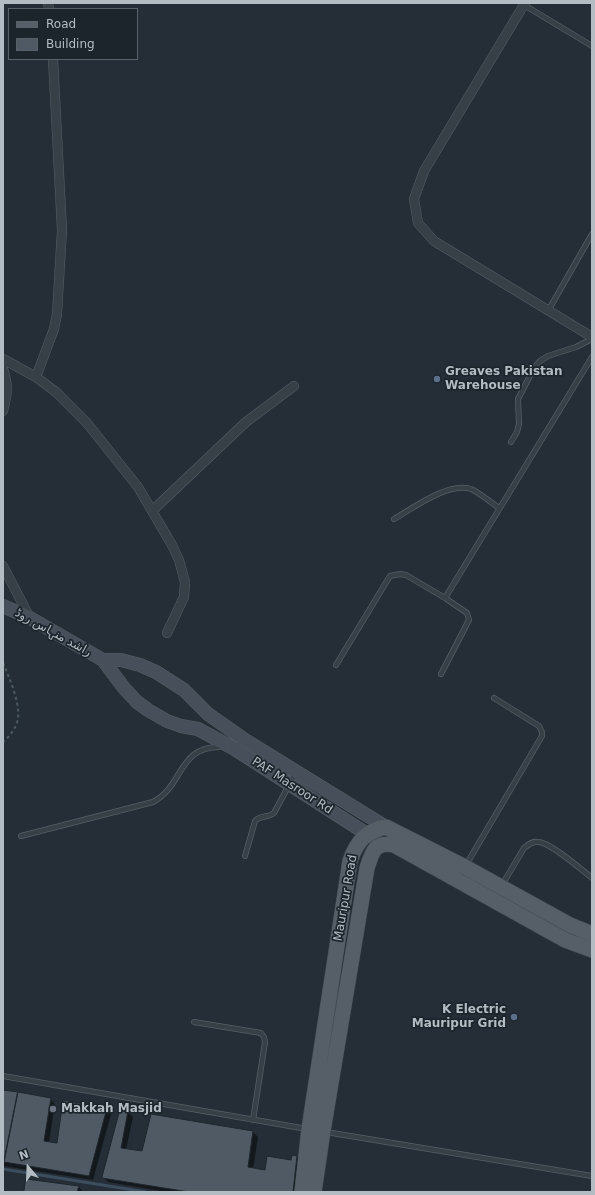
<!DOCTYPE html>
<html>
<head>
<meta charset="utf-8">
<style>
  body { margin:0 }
  #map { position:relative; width:595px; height:1195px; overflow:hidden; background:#252e37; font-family:"DejaVu Sans",sans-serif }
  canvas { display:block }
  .frame { position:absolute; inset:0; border:4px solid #b3bbc3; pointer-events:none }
  .legend { position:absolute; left:8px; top:8px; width:130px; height:52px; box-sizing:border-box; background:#1d252c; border:1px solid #596168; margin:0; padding:5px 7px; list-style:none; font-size:12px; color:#b3bbc3 }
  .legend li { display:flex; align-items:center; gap:8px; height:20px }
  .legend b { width:20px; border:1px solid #596168 }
  .north { position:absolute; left:8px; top:1147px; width:40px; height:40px; -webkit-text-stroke:3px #1d252c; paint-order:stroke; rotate:341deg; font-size:11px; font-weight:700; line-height:16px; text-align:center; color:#b3bbc3 }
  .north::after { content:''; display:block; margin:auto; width:14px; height:18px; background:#b3bbc3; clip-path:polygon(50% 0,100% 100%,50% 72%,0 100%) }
</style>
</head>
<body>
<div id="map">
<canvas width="595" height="1195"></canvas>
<div class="frame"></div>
<ul class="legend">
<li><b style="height:5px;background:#565f67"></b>Road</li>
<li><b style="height:11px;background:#505a65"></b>Building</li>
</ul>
<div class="north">N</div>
</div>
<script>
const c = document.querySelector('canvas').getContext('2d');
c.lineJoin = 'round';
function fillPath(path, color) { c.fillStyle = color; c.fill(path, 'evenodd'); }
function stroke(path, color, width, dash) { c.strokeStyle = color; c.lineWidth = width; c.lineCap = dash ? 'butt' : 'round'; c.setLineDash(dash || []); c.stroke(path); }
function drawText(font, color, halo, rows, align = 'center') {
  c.font = font + ' "DejaVu Sans",Cairo,sans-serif'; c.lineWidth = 3.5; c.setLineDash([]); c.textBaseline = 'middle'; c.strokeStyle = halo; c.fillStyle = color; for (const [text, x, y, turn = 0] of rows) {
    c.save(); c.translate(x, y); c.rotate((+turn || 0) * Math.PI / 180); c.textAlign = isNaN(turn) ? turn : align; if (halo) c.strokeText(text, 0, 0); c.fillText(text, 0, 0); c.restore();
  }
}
fillPath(new Path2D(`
  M3 1091 50 1099 55 1104 49 1142 58 1144 106 1109 111 1114 93 1180 3 1166Z
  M121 1111 128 1112 133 1117 126 1150 143 1152 151 1116 253 1132 258 1137 253 1169 266 1171 292 1161 297 1157 302 1162 298 1192H167L108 1182 103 1177Z
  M27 1180 79 1187 83 1192H25Z`), '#0007');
stroke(new Path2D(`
  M3 1169 146 1192`), '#3c4d5e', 3);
const building = new Path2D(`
  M3 1090 18 1092 4 1162H3Z
  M18 1092 51 1098 44 1141 57 1143 63 1100 107 1108 89 1176 4 1162Z
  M120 1110 128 1111 121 1148 142 1151 151 1114 253 1131 248 1167 265 1170 267 1156 291 1160 292 1155 297 1156 293 1192H189L102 1178Z
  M26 1179 79 1186 77 1192H24Z`);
fillPath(building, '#505a65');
stroke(building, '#1f272e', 1);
const service = new Path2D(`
  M524 5 592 46
  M548 311 592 234
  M511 442 517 432 519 424 518 399 534 368 540 361 548 356 576 347 592 339
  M394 519C413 508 448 482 471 489 478 492 492 503 499 508
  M445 598 592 357
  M336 665 390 576 400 574 406 575 445 598 467 613 469 620 441 674
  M21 836 153 802C185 785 177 745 223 747
  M245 856 255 821C260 815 268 818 274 813L296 772
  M466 865 542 736V732L539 726 494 698
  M502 885 524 848C528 845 532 841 538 842 550 842 582 870 592 878
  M194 1022 261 1033 264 1037 265 1042 253 1120
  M3 1076 307 1129
  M326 1132 592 1176`);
const minor = new Path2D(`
  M48 3 49 9
  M525 3 424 171 414 199 418 223 434 241 592 337
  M3 359 36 377 56 392 87 423 138 487 172 545 179 560 185 582 184 597 167 633
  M3 369C9 386 7 395 3 411
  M36 377 54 329 57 314 62 230 53 59
  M152 511 246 422 294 386
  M3 566 30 618`);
const secondary = new Path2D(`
  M3 606 30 618 103 660 124 688 137 702 148 710 167 721 181 726 198 729 233 748 367 834 375 838
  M103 660H121L140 665 156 672 184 690 208 714 245 740 386 827`);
const primary = new Path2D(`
  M302 1192 309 1129 350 861C356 843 366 830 386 827L465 867 570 925 592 934
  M314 1192 323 1131 367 868C372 852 375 841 394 845L565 940 592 950`);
stroke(service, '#565e65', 6);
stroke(minor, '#565e65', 10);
stroke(secondary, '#565e65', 14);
stroke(primary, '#414950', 16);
stroke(new Path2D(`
  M3 663C9 677 20 702 18 718 17 727 10 736 3 742`), '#4b5b5c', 2, [3, 3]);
stroke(service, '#384047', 4.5);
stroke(minor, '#384047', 9);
stroke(secondary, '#464f5a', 13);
stroke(primary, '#565f67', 15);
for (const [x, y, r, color] of [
  [437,379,4,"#5c6f8a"],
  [514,1017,4,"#5c6f8a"],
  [53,1109,4,"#6b7280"]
]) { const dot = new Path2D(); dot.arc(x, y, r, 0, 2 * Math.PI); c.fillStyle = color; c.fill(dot); stroke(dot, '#1d252c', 1.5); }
drawText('bold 12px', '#b3bbc3', '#1d252c', [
  ["Greaves Pakistan",445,372],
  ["Warehouse",445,386],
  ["K Electric",506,1010,"right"],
  ["Mauripur Grid",506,1024,"right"],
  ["Makkah Masjid",61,1109]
], 'left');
drawText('12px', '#b3bbc3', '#1d252c', [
  ["راشد منہاس روڈ",53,633,29],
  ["PAF Masroor Rd",292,786,33],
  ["Mauripur Road",346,898,-80]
]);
</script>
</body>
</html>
